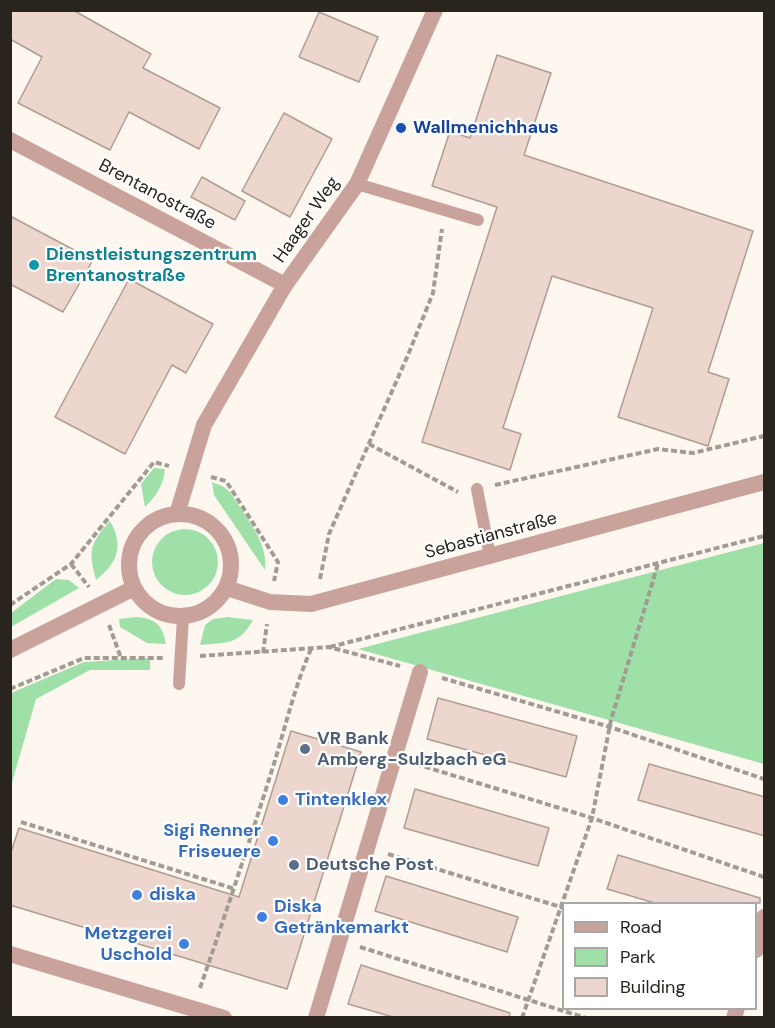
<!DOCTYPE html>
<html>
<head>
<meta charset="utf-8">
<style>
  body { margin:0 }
  #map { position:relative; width:775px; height:1028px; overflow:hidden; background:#fdf7f0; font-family:"DM Sans",sans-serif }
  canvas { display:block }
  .frame { position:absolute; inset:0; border:12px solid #29241d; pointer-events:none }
  .legend { position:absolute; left:562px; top:902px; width:195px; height:108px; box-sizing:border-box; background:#fff; border:2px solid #a9a7a5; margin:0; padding:8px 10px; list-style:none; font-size:18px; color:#29241d }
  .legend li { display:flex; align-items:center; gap:12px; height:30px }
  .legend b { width:30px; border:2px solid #a9a7a5 }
</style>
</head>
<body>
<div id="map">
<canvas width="775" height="1028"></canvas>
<div class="frame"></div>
<ul class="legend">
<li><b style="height:8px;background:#c9a29b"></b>Road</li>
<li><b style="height:16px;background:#9fdfa8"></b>Park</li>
<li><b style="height:16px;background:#edd6cd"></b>Building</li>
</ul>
</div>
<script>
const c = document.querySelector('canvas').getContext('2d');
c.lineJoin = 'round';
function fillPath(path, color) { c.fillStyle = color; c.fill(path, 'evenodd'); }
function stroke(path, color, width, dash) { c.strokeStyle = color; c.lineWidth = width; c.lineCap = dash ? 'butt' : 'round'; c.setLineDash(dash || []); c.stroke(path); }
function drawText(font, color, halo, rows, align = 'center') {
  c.font = font + ' "DM Sans",sans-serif'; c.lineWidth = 4.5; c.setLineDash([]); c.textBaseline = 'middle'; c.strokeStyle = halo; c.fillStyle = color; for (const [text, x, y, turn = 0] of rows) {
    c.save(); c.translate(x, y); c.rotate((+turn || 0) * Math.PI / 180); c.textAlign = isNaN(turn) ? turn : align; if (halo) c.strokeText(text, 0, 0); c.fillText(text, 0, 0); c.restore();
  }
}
fillPath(new Path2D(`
  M154 468 165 469C163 486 157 495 145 507L141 484Z
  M212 482 224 487 230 492C244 515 269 542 265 570L214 495Z
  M110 521C124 545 118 563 96 580 88 549 90 544 110 521Z
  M152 562a33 33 0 1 1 66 0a33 33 0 1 1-66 0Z
  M764 543V764L358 649Z
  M56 579 69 580 79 588 11 627V613Z
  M136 617C155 618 163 625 166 644L147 643 120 627 119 619Z
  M227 617 253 620C238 646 227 642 200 645L205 625 213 619Z
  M150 658V670H90L36 699 11 786V693L84 662Z`), '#9fdfa8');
const building = new Path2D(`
  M10 10H73L151 54 143 68 220 108 199 149 129 112 110 150 18 103 42 57 10 39Z
  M319 12 378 37 359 82 299 57Z
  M497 55 551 73 524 155 753 231 708 372 729 379 708 446 618 417 653 308 552 276 503 428 521 434 510 470 422 442 497 207 432 186 450 131 470 138Z
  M284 113 332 139 290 217 242 191Z
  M202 177 245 201 235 220 191 197Z
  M10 216 93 260 63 312 10 284Z
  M129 279 213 324 186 373 172 365 125 454 55 417Z
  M438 698 577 736 566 777 427 739Z
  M291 731 361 752 287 989 10 905V855L19 828 239 897Z
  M649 764 765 797V836L638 800Z
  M415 789 549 828 538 866 404 828Z
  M618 855 760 898V903H655L607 889Z
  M386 876 518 917 507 952 375 911Z
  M361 965 510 1013 509 1017H393L348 1004Z`);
fillPath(building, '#edd6cd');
stroke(building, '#b19c92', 1.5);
stroke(new Path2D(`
  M369 444 458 492
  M211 477 226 481 278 562 274 581
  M495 485 658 449 693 453 764 436
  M71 564 89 587
  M320 579 329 534 408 355 433 293 442 229
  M10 605 71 564 154 462 169 466
  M109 625 121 658
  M330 647 764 536
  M263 653 267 624
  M200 656 329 647 400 666
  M442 678 610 727 764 779
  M10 689 84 658H163
  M416 764 592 818 764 877
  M21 822 235 889
  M388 854 564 908
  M360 947 586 1018
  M200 988C225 916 249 843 272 770 285 729 294 688 311 649
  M522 1018 592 818 611 720 658 564`), '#a19b94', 4, [6, 3]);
stroke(new Path2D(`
  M357 184 478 220
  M477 489 490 556
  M179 684 183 617`), '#c9a29b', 12);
stroke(new Path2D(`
  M10 140 285 285
  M227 588 270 602 311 604 764 482
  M756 950 764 917
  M10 954 224 1018
  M316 1018 420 672
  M734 1018 737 1008`), '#c9a29b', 16);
stroke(new Path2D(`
  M129 565a51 51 0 1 1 102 0a51 51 0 1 1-102 0Z
  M177 514 204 425 285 285 357 184 435 10
  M10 650 134 588`), '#c9a29b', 16);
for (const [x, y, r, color] of [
  [401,128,6,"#1a4fb4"],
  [34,265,6,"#0f9aa8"],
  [305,749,6,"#5c6f8a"],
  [283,800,6,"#3f7fe0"],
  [273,841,6,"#3f7fe0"],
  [294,865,6,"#5c6f8a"],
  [137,895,6,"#3f7fe0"],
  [262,917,6,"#3f7fe0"],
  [184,944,6,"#3f7fe0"]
]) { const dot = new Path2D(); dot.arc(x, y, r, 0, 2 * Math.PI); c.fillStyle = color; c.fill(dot); stroke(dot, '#fff', 2); }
drawText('bold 18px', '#164399', '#fff', [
  ["Wallmenichhaus",413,128]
], 'left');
drawText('18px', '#29241d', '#fff', [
  ["Brentanostraße",157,195,28],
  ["Haager Weg",307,220,-55],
  ["Sebastianstraße",491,536,-15]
]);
drawText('bold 18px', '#0d838f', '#fff', [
  ["Dienstleistungszentrum",46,255],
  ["Brentanostraße",46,276]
], 'left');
drawText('bold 18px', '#4e5e75', '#fff', [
  ["VR Bank",317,739],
  ["Amberg-Sulzbach eG",317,760],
  ["Deutsche Post",306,865]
], 'left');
drawText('bold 18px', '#366cbe', '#fff', [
  ["Tintenklex",295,800],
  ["Sigi Renner",261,831,"right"],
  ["Friseuere",261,852,"right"],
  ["diska",149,895],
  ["Diska",274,907],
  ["Getränkemarkt",274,928],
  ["Metzgerei",172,934,"right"],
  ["Uschold",172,955,"right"]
], 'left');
</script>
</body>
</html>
